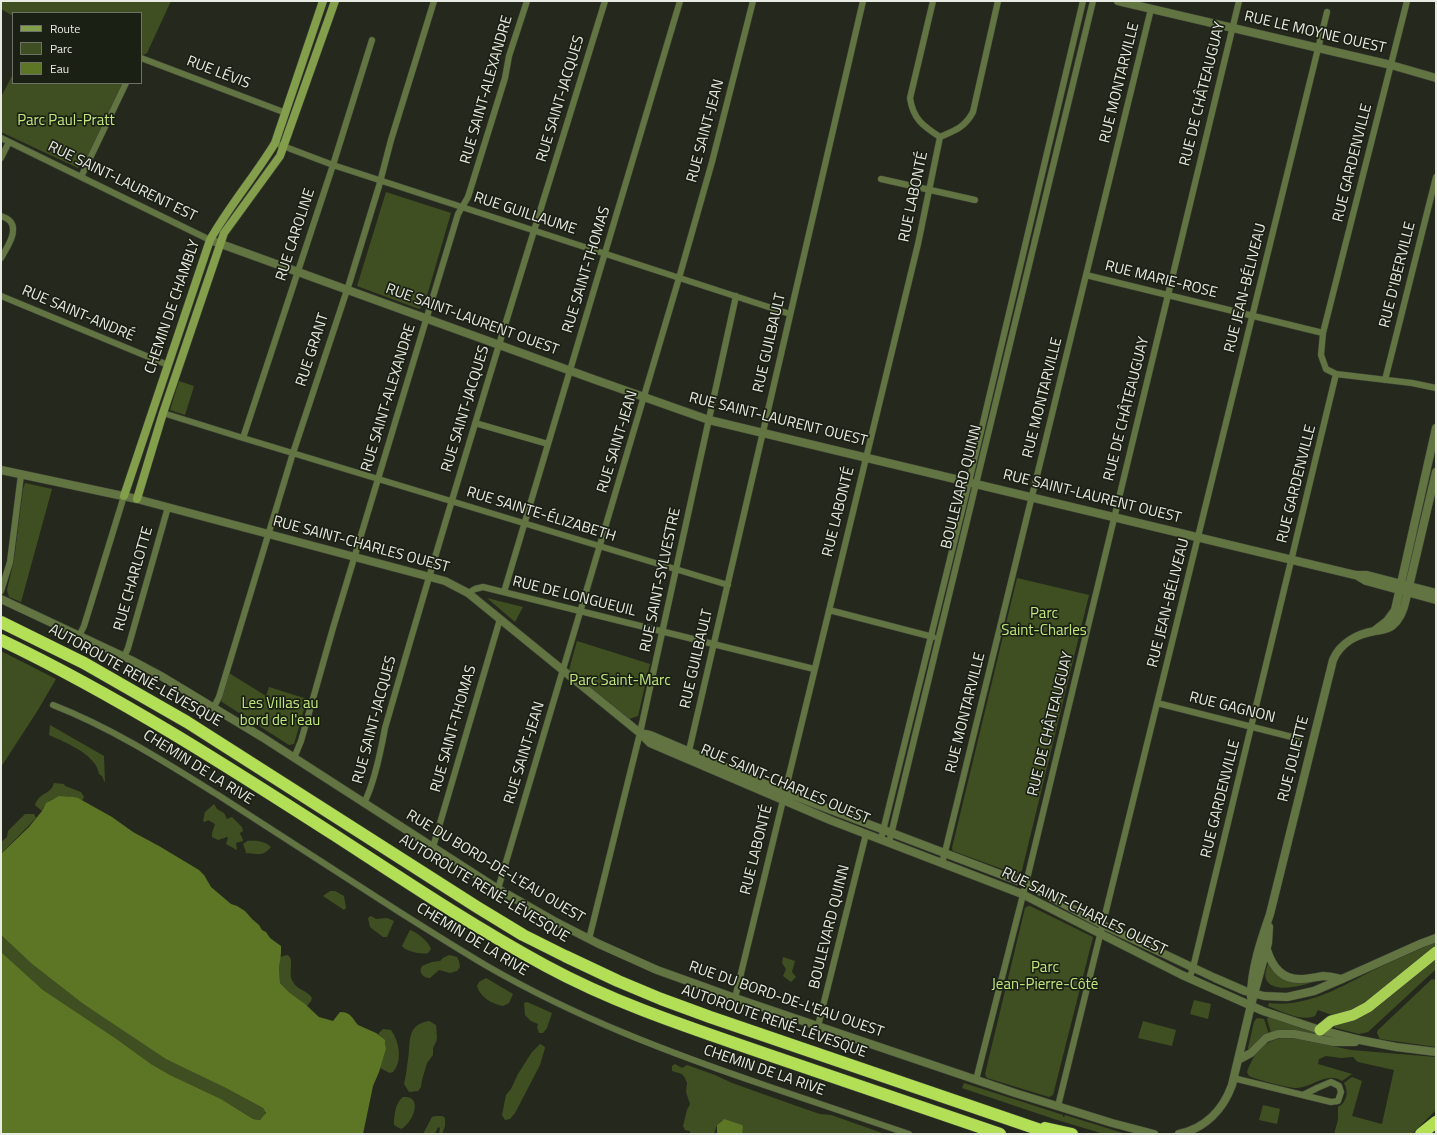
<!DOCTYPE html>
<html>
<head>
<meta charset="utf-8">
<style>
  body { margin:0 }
  #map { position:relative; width:1437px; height:1135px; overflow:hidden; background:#25291d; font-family:"Titillium Web",sans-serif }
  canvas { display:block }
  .frame { position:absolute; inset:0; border:2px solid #e8ebe3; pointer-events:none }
  .legend { position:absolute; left:12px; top:12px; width:130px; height:72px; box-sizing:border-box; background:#1b2014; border:1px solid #6d7167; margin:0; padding:5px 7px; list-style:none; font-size:12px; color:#e8ebe3 }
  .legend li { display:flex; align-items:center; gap:8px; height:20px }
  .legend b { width:20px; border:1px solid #6d7167 }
</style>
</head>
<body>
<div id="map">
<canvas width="1437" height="1135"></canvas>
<div class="frame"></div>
<ul class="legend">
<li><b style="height:5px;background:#839f4b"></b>Route</li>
<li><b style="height:11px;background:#404f21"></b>Parc</li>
<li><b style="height:11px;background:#5d7626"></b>Eau</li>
</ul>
</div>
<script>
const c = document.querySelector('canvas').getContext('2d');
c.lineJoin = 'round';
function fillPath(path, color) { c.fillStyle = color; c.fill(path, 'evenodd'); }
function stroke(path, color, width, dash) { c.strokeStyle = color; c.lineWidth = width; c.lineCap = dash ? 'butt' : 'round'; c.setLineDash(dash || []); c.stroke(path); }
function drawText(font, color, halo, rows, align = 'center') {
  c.font = font + ' "Titillium Web",sans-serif'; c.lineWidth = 3.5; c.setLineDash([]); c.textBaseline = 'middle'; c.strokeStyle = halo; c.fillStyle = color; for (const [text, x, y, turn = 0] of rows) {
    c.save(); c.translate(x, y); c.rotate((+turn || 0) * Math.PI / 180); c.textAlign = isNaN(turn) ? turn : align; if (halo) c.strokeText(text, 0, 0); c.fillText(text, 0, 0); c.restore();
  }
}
fillPath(new Path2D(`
  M1 1H171L147 53 141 56V13H13V16L1 9Z
  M13 74V83H126L96 145 78 168 1 132V97Z
  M386 192 451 213 424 306 419 309 357 286Z
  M179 381 194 386 185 415 170 410Z
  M25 483 52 489 21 602 9 597 7 590 14 560 23 489Z
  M1017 578 1089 595 1022 870 1021 872 1016 874 953 851 952 848Z
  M487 598 523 607 515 622Z
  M577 641 650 664 638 716 629 719 569 670Z
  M1 651 56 679 38 710 1 767Z
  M229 673 266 696 269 687 307 699 294 744 289 745 222 702 221 700Z
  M50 725 104 756 105 782 104 781 102 776 99 774C97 755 65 742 49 735Z
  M54 783 64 784 65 786 81 792 84 797 82 801C69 793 47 795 42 811L35 805C38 795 45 795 51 789 53 787 53 785 54 783Z
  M214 804 217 809 224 813 227 819 232 817 242 827 243 831 240 833V834L242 837 243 841 236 843 237 850 226 844 228 838 227 837 218 840 212 837V833L215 824 208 820 205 822 203 821 205 812Z
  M25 814H34L36 818 1 854V842L7 837 8 831Z
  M247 841C256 840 265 841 271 847 262 858 256 853 245 853L246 852 243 844Z
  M330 891H335L344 896 346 908 344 910 323 896Z
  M1028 906H1030L1093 937 1053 1095 1049 1097 987 1078 985 1074 1025 908Z
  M371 916 376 919 387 918 394 921 387 937H383L370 927 368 918Z
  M410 930C418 933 428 941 431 949L428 953C422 955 405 951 402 946Z
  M1 935 32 964 82 1003 106 1018 159 1054 224 1087 263 1108 265 1111V1115L260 1120 253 1119 221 1099 170 1075 151 1064 118 1040 43 990 1 952Z
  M1436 942V945L1431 949 1432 950 1363 1006 1343 1014 1340 1013 1332 1015 1318 1010 1315 1016C1301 1022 1281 1011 1268 1006L1269 1003C1310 1008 1345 984 1380 967 1399 958 1417 950 1436 942Z
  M287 955 290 957C293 964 288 975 293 982 297 990 307 990 312 998L311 1001 307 1006 290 993 280 983 279 968 280 957Z
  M449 955 457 957 459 961 460 967 457 971 450 973 439 970 430 978C423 978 418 972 422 966L432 962 440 961 443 958Z
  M783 957 795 961 792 972 796 977 791 982 783 976 786 969 782 963Z
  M1436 957V969L1368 1032 1359 1034 1332 1027Z
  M1268 963 1273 971 1281 977 1316 981C1304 985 1273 995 1266 979 1264 974 1267 968 1268 963Z
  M486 978 513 994 509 1003 503 1006C492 1004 480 997 477 986L479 982Z
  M1432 979 1436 980V1047L1380 1039 1377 1033 1378 1030Z
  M1194 1000 1211 1004 1208 1019 1190 1014Z
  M527 1002 552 1013 547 1028 543 1033H539L537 1027 538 1024 531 1021 525 1015 524 1003Z
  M1269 1017 1306 1030 1334 1037V1039L1271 1033 1267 1019Z
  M1257 1018 1264 1019 1269 1034 1256 1042 1249 1050 1248 1048 1254 1022Z
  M429 1021 436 1025 437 1038 436 1042 433 1048V1055L427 1063 422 1080 421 1087 418 1091 409 1092 404 1084C406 1076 407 1067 408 1059 410 1049 408 1039 413 1030 417 1024 423 1022 429 1021Z
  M1143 1021 1176 1030 1172 1046 1138 1038Z
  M383 1029 391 1030C399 1041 403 1061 393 1072L390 1073 380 1068 386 1049V1043L378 1034Z
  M1289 1037 1351 1050 1436 1057V1110L1412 1134H1334L1338 1120V1107C1347 1102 1349 1092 1344 1083L1352 1077 1362 1081 1352 1116 1382 1124 1394 1070 1358 1062 1353 1057 1341 1058 1326 1056 1319 1059 1318 1064 1352 1074 1342 1081C1327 1071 1313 1087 1297 1088 1289 1088 1257 1080 1249 1076L1247 1072 1248 1069C1257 1049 1266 1039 1289 1037Z
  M540 1044 544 1046 545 1048 540 1065 515 1113 510 1119 505 1120 502 1115 506 1095 511 1089 518 1074 532 1052Z
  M675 1064 682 1068 687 1065 715 1075 732 1083 805 1109 820 1114 831 1115 885 1134H742V1132L731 1122 722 1120 717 1125 714 1134H690V1131L685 1130 683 1126 687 1110 690 1104 686 1092 687 1083 685 1078 682 1074 672 1071V1066Z
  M964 1083 1063 1115V1117H1064L1065 1115 1126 1134H1104L1054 1119 962 1088Z
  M403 1097C424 1095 413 1123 401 1129L394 1125C394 1116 395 1103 403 1097Z
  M1263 1105 1280 1109 1277 1124 1259 1120Z
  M436 1116H442L445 1118V1126L442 1134H439L440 1128 438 1127 435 1134H423L432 1117Z`), '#404f21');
fillPath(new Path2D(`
  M59 796 74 797 78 798 112 817 133 832 159 846 199 870 204 875 211 887 231 904 237 906 245 911 252 919 259 925 262 930 266 932 270 938 281 946V953L279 968 280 983 290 993 305 1004 319 1017 333 1021 340 1012C351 1012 352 1018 358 1025L376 1033 385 1040 386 1049 379 1072 373 1086 363 1134H1V952L43 990 118 1040 151 1064 170 1075 221 1099 253 1119 260 1120 266 1113 263 1108 224 1087 166 1059 82 1003 32 964 1 935V854L29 827 42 811 46 803Z
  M724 1119 742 1125 743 1127 742 1134H717V1125Z`), '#5d7626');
const minor = new Path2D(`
  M933 1 910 98C913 119 923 126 940 137
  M1407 1 1323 333 1321 355 1326 369 1336 374 1412 383 1436 388
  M141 58 286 113
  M940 137C956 130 965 127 973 112L998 1
  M1 138 210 240
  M275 143 333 165 790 314
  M1 158 9 142
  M81 177 126 83
  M881 179 975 200
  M1 216C4 217 8 219 10 221 19 231 6 249 1 258
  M1086 275 1323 333
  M1 296 168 365
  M1385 380 1436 177
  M163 413 243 438 728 585
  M475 423 548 444
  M243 438 333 165 372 40
  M1 591 10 562 21 475
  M504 592 680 1
  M468 593 475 589 483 587 814 669
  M829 610 933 637
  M79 636 84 626 124 496
  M124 657 128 648 168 507
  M1157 703 1300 739
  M53 705C112 728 165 762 218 795 279 834 340 874 401 913 430 931 458 949 487 966 577 1018 670 1053 767 1086 814 1102 861 1118 909 1134
  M214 707 219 697 293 453 349 284 379 186 391 140 434 1
  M688 755 863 1
  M294 758 301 741 333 628 458 214 468 197 505 78 509 56 527 1
  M364 803C374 784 381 750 385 728 455 485 530 243 605 1
  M881 839 969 482 1083 1
  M889 843 1093 1
  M433 847 500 619
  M942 863 946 848 1151 9
  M498 889 679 278 712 162 753 1
  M589 939 640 733 736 296
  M1189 979 1193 968 1336 374
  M735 998 918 244 940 137
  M818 1026 866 834
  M1233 1078 1331 1102 1338 1101 1341 1092 1339 1086 1331 1082 1317 1088 1303 1095
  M976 1080 1027 879 1239 1
  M1058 1106 1327 12`);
const tertiary = new Path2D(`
  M1118 1 1391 65 1436 78
  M210 240 593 379 709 420 1355 575H1367L1436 593
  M1 470 137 499 445 581 468 593 640 733 650 743 830 820 1022 894 1182 975 1263 1011 1320 1030 1360 1040 1396 1047 1436 1052
  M1356 575 1366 581 1436 600
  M1 599 131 660 161 676 262 737 498 889 554 921 599 944 657 970 735 998 1015 1093 1112 1123 1154 1134
  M1374 631 1387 621 1395 610 1436 428
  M640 733 650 735 784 792 1026 884 1103 925 1215 978 1245 991 1264 996 1287 997 1314 991 1342 979 1420 944 1436 938
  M1267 950C1272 966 1282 980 1301 979 1309 979 1316 977 1323 976 1329 976 1336 978 1342 979
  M1251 997C1251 969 1261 940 1270 914L1333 660C1340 643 1357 634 1375 631 1381 630 1387 630 1392 626 1401 619 1404 609 1406 599L1436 472
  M1238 1060 1251 1053 1266 1038 1278 1034H1294L1334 1042H1355
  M1179 1134C1205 1128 1223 1110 1232 1085L1251 1005 1268 943 1269 927`);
const secondary = new Path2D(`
  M124 496 210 240C229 206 255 176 275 143L323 1
  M137 499 163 413 224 233 280 156 335 1`);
const trunk = new Path2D(`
  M1320 1030 1331 1021 1353 1015 1368 1007 1436 952`);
const motorway = new Path2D(`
  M1 622 84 663 187 722 477 907 523 935 565 956 618 981 661 999 710 1017 1052 1134
  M1 640C118 696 227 766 336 836 405 881 474 927 546 966 616 1004 691 1028 766 1054 844 1081 922 1107 1000 1134
  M1045 1128 1072 1134
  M1421 1134 1436 1122`);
stroke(minor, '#404439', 7);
stroke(tertiary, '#404439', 9);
stroke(secondary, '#404439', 9);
stroke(trunk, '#404439', 12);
stroke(motorway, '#404439', 13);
stroke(minor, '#627441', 6);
stroke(tertiary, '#627441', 8);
stroke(secondary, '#839f4b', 8);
stroke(trunk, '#a8d054', 11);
stroke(motorway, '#b3df56', 12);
drawText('15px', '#e8ebe3', '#1b2014', [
  ["RUE LE MOYNE OUEST",1315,33,13],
  ["RUE LÉVIS",218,73,21],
  ["RUE MONTARVILLE",1120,83,-76],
  ["RUE SAINT-ALEXANDRE",487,90,-74],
  ["RUE DE CHÂTEAUGUAY",1203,94,-76],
  ["RUE SAINT-JACQUES",561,99,-73],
  ["RUE SAINT-JEAN",706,131,-75],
  ["RUE GARDENVILLE",1353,163,-76],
  ["RUE SAINT-LAURENT EST",122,182,26],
  ["RUE LABONTÉ",914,197,-78],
  ["RUE GUILLAUME",525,214,18],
  ["RUE CAROLINE",296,235,-72],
  ["RUE SAINT-THOMAS",587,270,-73],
  ["RUE D'IBERVILLE",1398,275,-76],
  ["RUE MARIE-ROSE",1161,280,14],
  ["RUE JEAN-BÉLIVEAU",1246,288,-76],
  ["CHEMIN DE CHAMBLY",173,307,-71],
  ["RUE SAINT-ANDRÉ",78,314,23],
  ["RUE SAINT-LAURENT OUEST",472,320,20],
  ["RUE GUILBAULT",770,343,-77],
  ["RUE GRANT",313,350,-72],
  ["RUE SAINT-ALEXANDRE",389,398,-73],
  ["RUE MONTARVILLE",1043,398,-76],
  ["RUE SAINT-JACQUES",466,409,-73],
  ["RUE DE CHÂTEAUGUAY",1127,409,-76],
  ["RUE SAINT-LAURENT OUEST",778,420,14],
  ["RUE SAINT-JEAN",618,442,-73],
  ["RUE GARDENVILLE",1297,484,-76],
  ["BOULEVARD QUINN",962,487,-76],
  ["RUE SAINT-LAURENT OUEST",1092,497,14],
  ["RUE LABONTÉ",839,512,-76],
  ["RUE SAINTE-ÉLIZABETH",541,515,17],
  ["RUE SAINT-CHARLES OUEST",361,545,15],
  ["RUE CHARLOTTE",134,579,-74],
  ["RUE SAINT-SYLVESTRE",661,580,-78],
  ["RUE DE LONGUEUIL",574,597,14],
  ["RUE JEAN-BÉLIVEAU",1169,603,-76],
  ["RUE GUILBAULT",697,659,-77],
  ["AUTOROUTE RENÉ-LÉVESQUE",135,676,29],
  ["RUE GAGNON",1232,708,14],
  ["RUE MONTARVILLE",966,713,-76],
  ["RUE SAINT-JACQUES",375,720,-75],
  ["RUE DE CHÂTEAUGUAY",1051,724,-76],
  ["RUE SAINT-THOMAS",454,729,-74],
  ["RUE SAINT-JEAN",525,753,-73],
  ["RUE JOLIETTE",1294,759,-76],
  ["CHEMIN DE LA RIVE",198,768,32],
  ["RUE SAINT-CHARLES OUEST",785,785,23],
  ["RUE GARDENVILLE",1221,799,-76],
  ["RUE LABONTÉ",757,850,-76],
  ["RUE DU BORD-DE-L'EAU OUEST",495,867,31],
  ["AUTOROUTE RENÉ-LÉVESQUE",484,889,31],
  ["RUE SAINT-CHARLES OUEST",1084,912,26],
  ["BOULEVARD QUINN",830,927,-76],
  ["CHEMIN DE LA RIVE",472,940,31],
  ["RUE DU BORD-DE-L'EAU OUEST",786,1000,19],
  ["AUTOROUTE RENÉ-LÉVESQUE",774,1022,19],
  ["CHEMIN DE LA RIVE",764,1071,19]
]);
drawText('15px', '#c2e87d', '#1b2014', [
  ["Parc Paul-Pratt",66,121],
  ["Parc",1044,614],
  ["Saint-Charles",1044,631],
  ["Parc Saint-Marc",620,681],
  ["Les Villas au",280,704],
  ["bord de l'eau",280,721],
  ["Parc",1045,968],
  ["Jean-Pierre-Côté",1045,985]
]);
</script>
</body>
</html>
